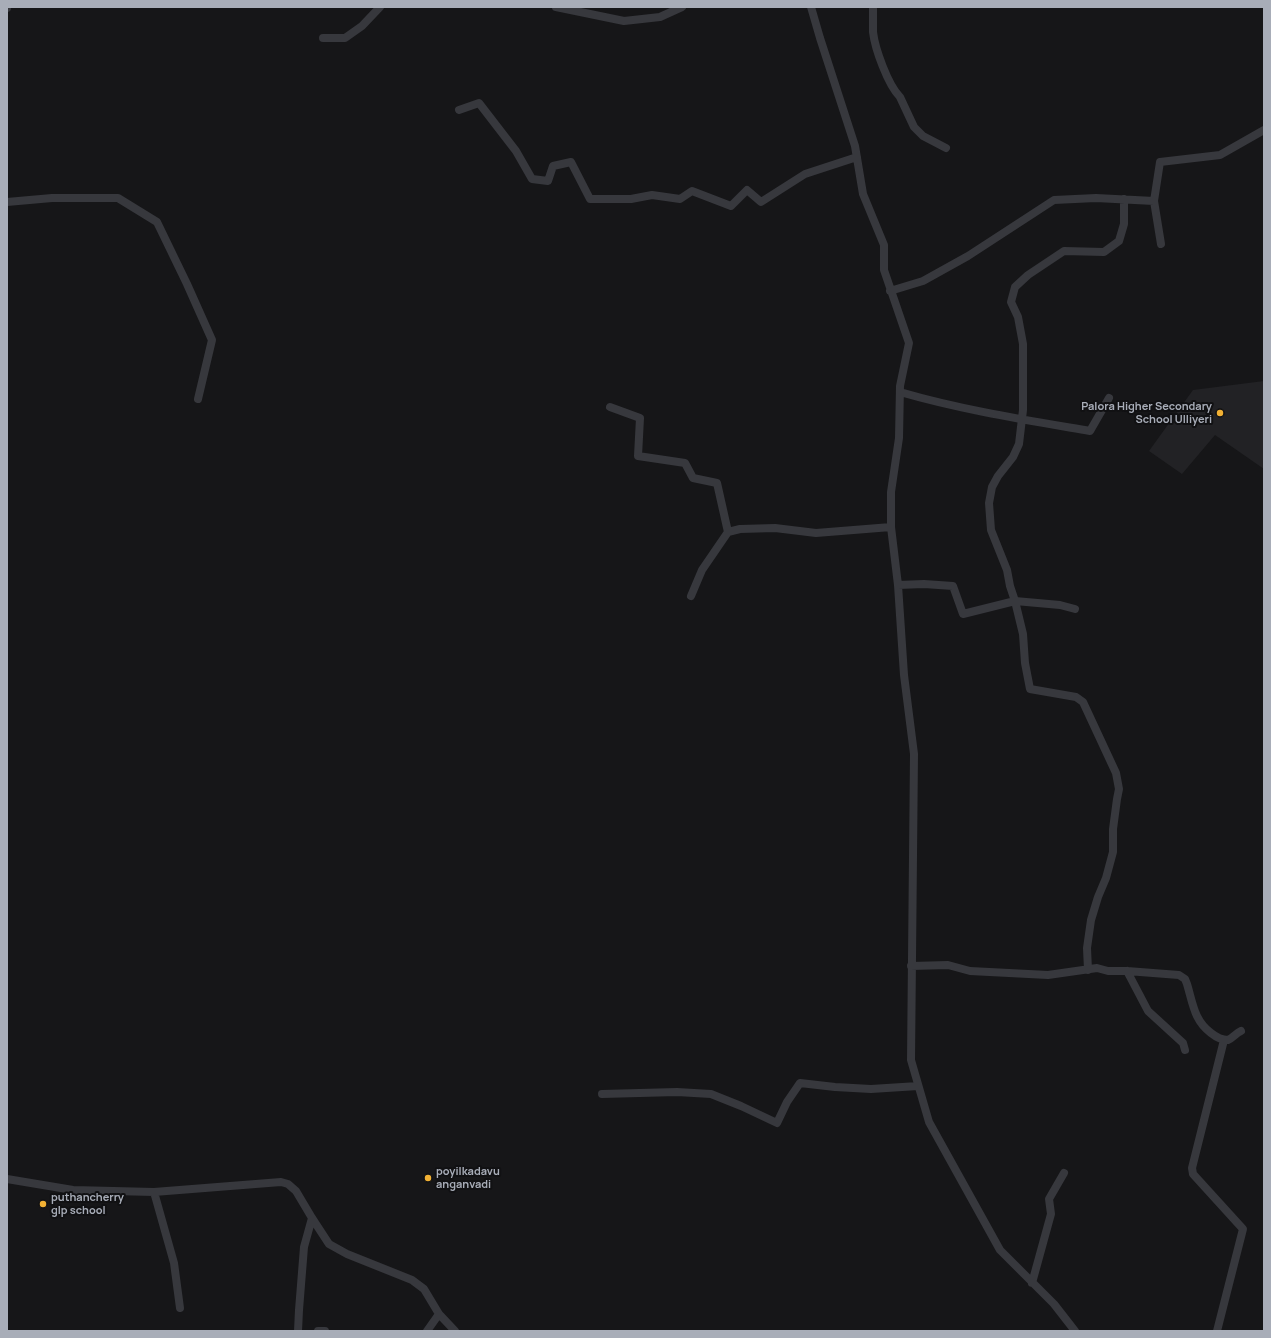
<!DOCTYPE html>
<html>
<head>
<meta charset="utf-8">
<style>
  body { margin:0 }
  #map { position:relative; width:1271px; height:1338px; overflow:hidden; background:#161618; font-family:Manrope,sans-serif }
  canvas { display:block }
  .frame { position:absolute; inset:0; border:8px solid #a8adb8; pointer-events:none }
</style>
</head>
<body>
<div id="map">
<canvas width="1271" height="1338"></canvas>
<div class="frame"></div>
</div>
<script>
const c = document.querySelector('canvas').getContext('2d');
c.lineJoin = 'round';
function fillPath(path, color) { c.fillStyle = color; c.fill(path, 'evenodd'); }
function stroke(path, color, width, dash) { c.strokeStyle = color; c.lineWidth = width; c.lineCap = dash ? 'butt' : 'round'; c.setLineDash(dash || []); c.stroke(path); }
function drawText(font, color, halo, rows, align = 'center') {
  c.font = font + ' Manrope,sans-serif'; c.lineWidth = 4; c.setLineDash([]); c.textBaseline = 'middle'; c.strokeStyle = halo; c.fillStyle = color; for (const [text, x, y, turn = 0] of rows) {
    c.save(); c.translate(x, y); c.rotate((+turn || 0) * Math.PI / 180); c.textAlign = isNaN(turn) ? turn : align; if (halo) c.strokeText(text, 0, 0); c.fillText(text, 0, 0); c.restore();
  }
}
fillPath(new Path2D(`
  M1264 381V469L1215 435 1182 474 1149 451 1193 390Z`), '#222225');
stroke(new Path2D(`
  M556 7 624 21 660 17 682 7
  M811 7 820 38 855 146 863 194 884 245V270L909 343 900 386 899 438 891 492V527L898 585 904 675 914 754 911 1060 929 1122 1000 1250 1054 1304 1075 1331
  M873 7C873 15 873 24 873 32 875 49 888 85 900 97L914 127 923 136 946 148
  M7 8V7
  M323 38H345L362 26 380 7
  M459 110 479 103 516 151 532 179 548 181 553 166 571 162 590 199H631L652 195 680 199 692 191 731 206 747 190 761 202 805 174 857 157
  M1154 201 1161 244
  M7 202 52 198H118L157 222 187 284 212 340 198 399
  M890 291 923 281 968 256 1054 200 1096 198 1154 201 1160 162 1220 155 1264 130
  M900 392C962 410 1026 420 1090 431L1109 398
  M610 407 640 418 638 456 685 463 693 478 717 483 728 532 740 529 775 528 816 533 891 527
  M898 585 924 584 953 586 963 614 1015 601 1023 634 1025 663 1030 689 1076 697 1083 702 1116 773 1119 789 1117 799 1113 829V852L1106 878 1098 897 1091 920 1087 948 1088 970
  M691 596 702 570 728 532
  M1075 609 1060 605 1015 601 1010 586 1007 570 991 530 989 503 992 487 998 476 1013 457 1019 444 1023 410V344L1018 317 1011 302 1015 287 1028 275 1064 251 1104 252 1119 241 1124 224V199
  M911 966 948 965 970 971 1048 975 1097 968 1108 971H1127L1179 975 1185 979 1187 984C1193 1004 1194 1020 1211 1033 1216 1037 1222 1040 1228 1040 1233 1038 1236 1033 1241 1031
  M1127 971 1148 1011 1183 1043 1185 1050
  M602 1094 677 1092 711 1094 741 1106 777 1123 787 1102 800 1083 835 1087 871 1089 918 1086
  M7 1179 73 1190 154 1192 281 1182 288 1184 296 1191 312 1218 329 1244 347 1254 412 1280 424 1289 439 1314 455 1331
  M154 1192 174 1263 180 1308
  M1032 1283 1051 1214 1049 1199 1064 1173
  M298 1331 299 1310 304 1247 312 1218
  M318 1331H325
  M427 1331 439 1314
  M1217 1331 1243 1229 1193 1174 1192 1168 1224 1040`), '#37383d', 8);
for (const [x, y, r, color] of [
  [1220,413,4,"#f2b134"],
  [428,1178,4,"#f2b134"],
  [43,1204,4,"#f2b134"]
]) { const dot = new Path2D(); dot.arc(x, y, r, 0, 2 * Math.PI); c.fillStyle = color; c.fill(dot); stroke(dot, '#111113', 1.5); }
drawText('bold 11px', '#a8adb8', '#111113', [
  ["Palora Higher Secondary",1212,407,"right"],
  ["School Ulliyeri",1212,420,"right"],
  ["poyilkadavu",436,1172],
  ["anganvadi",436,1185],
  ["puthancherry",51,1198],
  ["glp school",51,1211]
], 'left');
</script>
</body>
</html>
